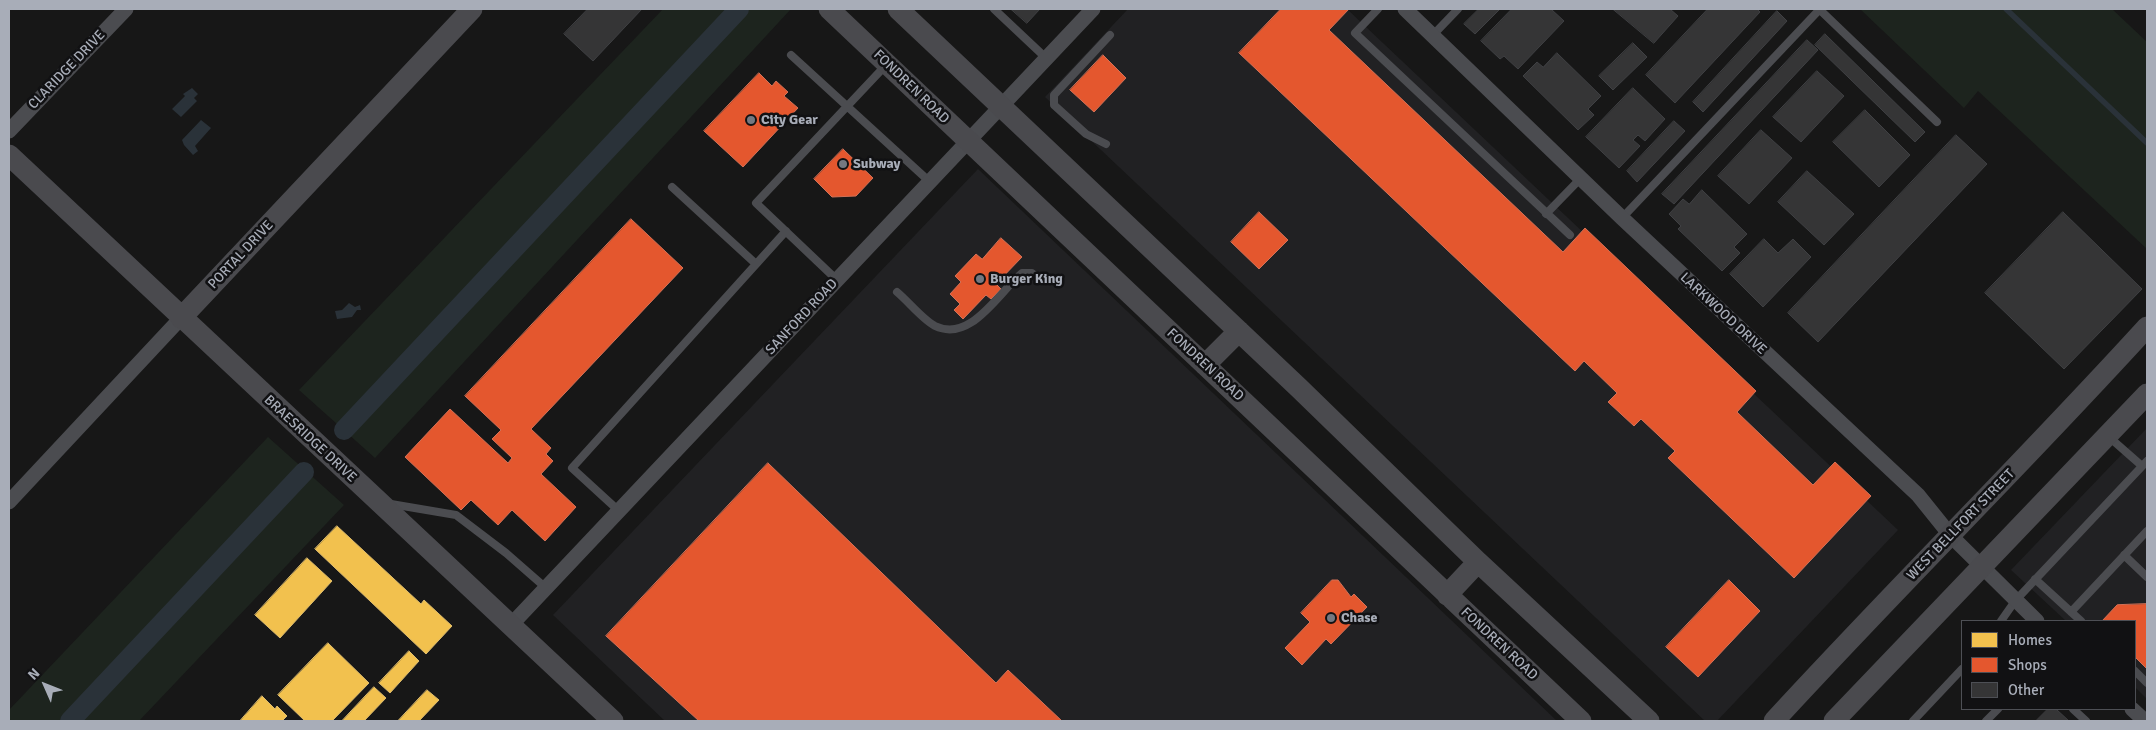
<!DOCTYPE html>
<html>
<head>
<meta charset="utf-8">
<style>
  body { margin:0 }
  #map { position:relative; width:2156px; height:730px; overflow:hidden; background:#171717; font-family:Signika,sans-serif }
  canvas { display:block }
  .frame { position:absolute; inset:0; border:10px solid #a8adb8; pointer-events:none }
  .legend { position:absolute; left:1961px; top:620px; width:175px; height:90px; box-sizing:border-box; background:#111113; border:1px solid #4d4f55; margin:0; padding:6px 9px; list-style:none; font-size:15px; color:#a8adb8 }
  .legend li { display:flex; align-items:center; gap:10px; height:25px }
  .legend b { width:25px; border:1px solid #4d4f55 }
  .north { position:absolute; left:20px; top:660px; width:50px; height:50px; -webkit-text-stroke:4px #111113; paint-order:stroke; rotate:314deg; font-size:14px; font-weight:700; line-height:20px; text-align:center; color:#a8adb8 }
  .north::after { content:''; display:block; margin:auto; width:18px; height:22px; background:#a8adb8; clip-path:polygon(50% 0,100% 100%,50% 72%,0 100%) }
</style>
</head>
<body>
<div id="map">
<canvas width="2156" height="730"></canvas>
<div class="frame"></div>
<ul class="legend">
<li><b style="height:14px;background:#f2c14e"></b>Homes</li>
<li><b style="height:14px;background:#e4572e"></b>Shops</li>
<li><b style="height:14px;background:#353536"></b>Other</li>
</ul>
<div class="north">N</div>
</div>
<script>
const c = document.querySelector('canvas').getContext('2d');
c.lineJoin = 'round';
function fillPath(path, color) { c.fillStyle = color; c.fill(path, 'evenodd'); }
function stroke(path, color, width, dash) { c.strokeStyle = color; c.lineWidth = width; c.lineCap = dash ? 'butt' : 'round'; c.setLineDash(dash || []); c.stroke(path); }
function drawText(font, color, halo, rows, align = 'center') {
  c.font = font + ' Signika,sans-serif'; c.lineWidth = 5; c.setLineDash([]); c.textBaseline = 'middle'; c.strokeStyle = halo; c.fillStyle = color; for (const [text, x, y, turn = 0] of rows) {
    c.save(); c.translate(x, y); c.rotate((+turn || 0) * Math.PI / 180); c.textAlign = isNaN(turn) ? turn : align; if (halo) c.strokeText(text, 0, 0); c.fillText(text, 0, 0); c.restore();
  }
}
fillPath(new Path2D(`
  M1128 9H1347L1898 530 1717 721H1705L1045 97Z
  M978 169 1557 721H665L553 615Z
  M2147 428V699L2135 687V621H2066L2011 570Z`), '#212123');
fillPath(new Path2D(`
  M663 9H791L375 458 299 390Z
  M1860 9H2112L2147 42V249L1978 91 1964 108Z
  M268 437 344 505 139 721H9V710Z`), '#1d241e');
fillPath(new Path2D(`
  M192 88 198 94 194 98 197 101 181 117 172 109 185 96 183 94Z
  M201 120 211 128 195 146 198 151 193 155 184 145 182 140Z
  M349 303 355 307 360 305 361 310H357L352 317 337 319 335 311 342 310Z`), '#2a3239');
const homes = new Path2D(`
  M337 526 421 604 424 600 452 626 426 654 315 549Z
  M307 558 332 581 280 638 255 615Z
  M328 643 369 683 332 721H305L278 695Z
  M409 651 419 661 390 693 379 683Z
  M374 687 386 698 364 721H342Z
  M427 690 439 700 419 721H398Z
  M262 696 275 709 277 706 287 716 282 721H240Z`);
fillPath(homes, '#f2c14e');
stroke(homes, '#dcbb6e', 1);
const shops = new Path2D(`
  M1281 9H1349L1329 30 1563 252 1585 228 1756 391 1737 412 1813 485 1835 462 1871 496 1794 578 1668 458 1675 451 1641 419 1634 426 1608 402 1617 393 1584 361 1575 371 1239 53Z
  M1103 55 1126 78 1094 112 1070 90Z
  M759 73 772 86 776 81 788 92 784 96 798 108 743 167 704 131Z
  M843 149 873 178 856 196 832 197 814 179Z
  M1259 212 1288 240 1259 269 1231 242Z
  M631 219 683 268 531 429 551 448 546 454 553 461 541 474 576 507 545 541 512 510 498 525 471 500 461 510 405 457 450 409 508 463 512 458 492 439 501 430 465 396Z
  M1001 238 1022 257 996 284 1001 289 991 299 986 295 963 319 954 310 960 304 950 294 961 282 955 276 976 254 982 259Z
  M768 463 996 683 1008 670 1062 721H699L606 636Z
  M1332 580H1338L1351 597 1354 594 1367 607 1331 644 1326 639 1302 665 1285 648 1310 622 1301 613Z
  M1729 580 1760 611 1698 677 1666 647Z
  M2147 604V669L2135 657V621H2102L2117 605Z`);
fillPath(shops, '#e4572e');
stroke(shops, '#d27157', 1);
stroke(new Path2D(`
  M2006 9 2147 143`), '#2a3239', 5.5);
stroke(new Path2D(`
  M344 430 739 9
  M70 721 304 472`), '#2a3239', 20);
const building = new Path2D(`
  M588 9H642L593 61 564 34Z
  M1011 9H1040L1027 23Z
  M1479 9H1500L1475 34 1464 24Z
  M1512 9H1551L1564 21 1518 69 1504 56 1500 59 1481 41Z
  M1613 9H1670L1678 16 1654 43Z
  M1708 9H1757L1760 12 1675 103 1646 75Z
  M1777 11 1787 21 1703 112 1693 102Z
  M1825 34 1925 132 1915 142 1815 45Z
  M1807 40 1818 50 1674 204 1662 194Z
  M1633 43 1647 57 1613 90 1599 76Z
  M1557 53 1601 96 1588 109 1594 115 1578 130 1523 76 1537 62 1543 67Z
  M1817 71 1844 96 1801 142 1773 117Z
  M1633 88 1665 119 1645 141 1638 135 1633 140 1640 146 1619 168 1586 137Z
  M1865 110 1910 155 1879 187 1833 142Z
  M1674 121 1685 131 1637 182 1627 171Z
  M1761 130 1792 158 1749 204 1718 176Z
  M1956 135 1987 164 1818 342 1788 313Z
  M1807 171 1854 214 1824 245 1778 202Z
  M1702 190 1747 234 1734 247 1740 253 1722 271 1678 229 1681 226 1669 214 1683 199 1689 204Z
  M2063 212 2142 289 2064 369 1985 293Z
  M1764 239 1778 253 1793 239 1811 257 1763 307 1730 274Z
  M2048 709H2056L2069 721H2036Z`);
fillPath(building, '#353536');
stroke(building, '#3f4043', 1);
stroke(new Path2D(`
  M994 9 1046 58
  M1378 9 1355 33 1570 235
  M1819 9 1937 122
  M1433 35 1458 9
  M791 55 930 182
  M1106 144 1086 134 1054 105V95L1110 35
  M672 187 756 264
  M1546 214 1581 178
  M1622 218 1820 9
  M837 280 756 203 886 65
  M897 292C909 302 922 319 935 326 971 343 998 293 1022 273H1032L1042 281
  M2109 437 2142 466
  M391 504 456 515 506 553 546 588
  M619 511 572 468 786 231
  M2124 555 2147 577
  M2035 579 2081 621
  M2071 612 2147 531
  M2001 621 2015 601 2147 461
  M2135 671 2147 683
  M2073 709 2086 721
  M1913 721 1962 669
  M1986 721 1998 709`), '#4b4c50', 8);
stroke(new Path2D(`
  M1405 9 1622 218 1918 495 1951 536 2037 621
  M9 131 126 9
  M9 502 181 318
  M510 626 1093 9
  M2132 709 2145 721`), '#4b4c50', 15);
stroke(new Path2D(`
  M829 9 1581 721
  M898 9 1299 388 1478 562 1649 721
  M9 155 613 721
  M181 318 472 9
  M1205 365 1239 331
  M1447 595 1478 562
  M1774 721C1896 588 2025 461 2147 327
  M1834 721 2147 394`), '#4a4a4e', 21);
for (const [x, y, r, color] of [
  [751,120,5,"#757880"],
  [843,164,5,"#757880"],
  [980,279,5,"#757880"],
  [1331,618,5,"#757880"]
]) { const dot = new Path2D(); dot.arc(x, y, r, 0, 2 * Math.PI); c.fillStyle = color; c.fill(dot); stroke(dot, '#111113', 2); }
drawText('14px', '#a8adb8', '#111113', [
  ["CLARIDGE DRIVE",67,70,-46],
  ["FONDREN ROAD",911,87,44],
  ["PORTAL DRIVE",241,255,-47],
  ["LARKWOOD DRIVE",1723,314,43],
  ["SANFORD ROAD",802,317,-47],
  ["FONDREN ROAD",1205,365,43],
  ["BRAESRIDGE DRIVE",310,439,43],
  ["WEST BELLFORT STREET",1961,525,-46],
  ["FONDREN ROAD",1499,644,43]
]);
drawText('bold 14px', '#a8adb8', '#111113', [
  ["City Gear",761,120],
  ["Subway",853,164],
  ["Burger King",990,279],
  ["Chase",1341,618]
], 'left');
</script>
</body>
</html>
